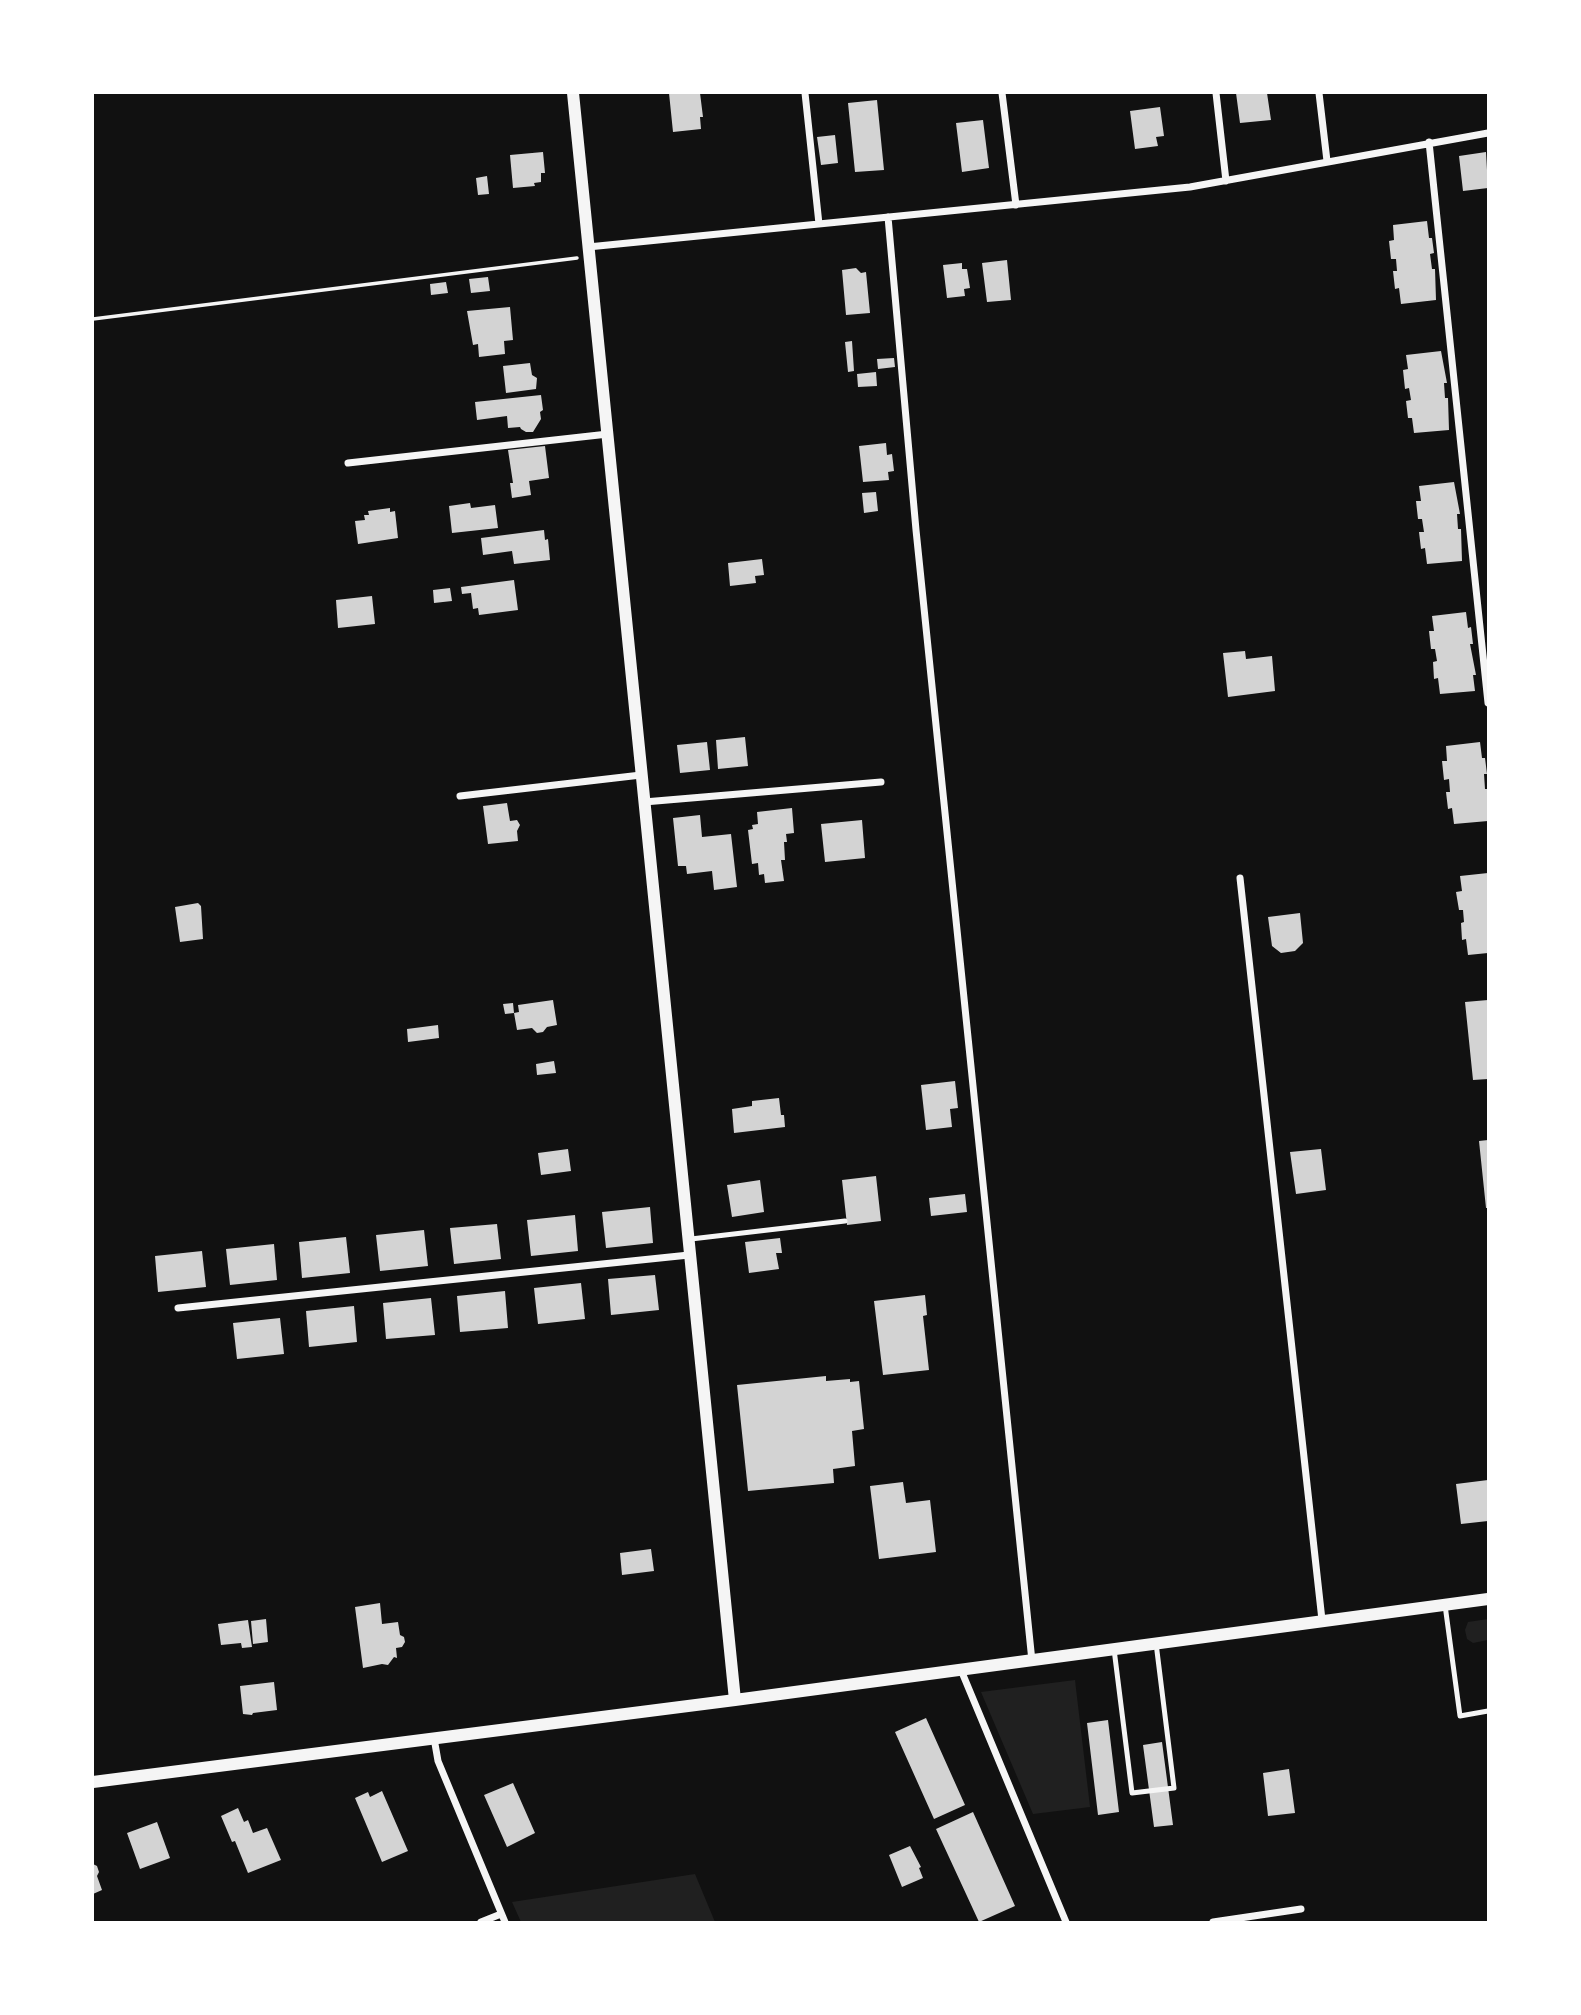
<!DOCTYPE html>
<html>
<head>
<meta charset="utf-8">
<style>
  body { margin:0 }
  #map { position:relative; width:1581px; height:2015px; overflow:hidden; background:#111; font-family:Jost,sans-serif }
  canvas { display:block }
  .frame { position:absolute; inset:0; border:94px solid #fff; pointer-events:none }
</style>
</head>
<body>
<div id="map">
<canvas width="1581" height="2015"></canvas>
<div class="frame"></div>
</div>
<script>
const c = document.querySelector('canvas').getContext('2d');
c.lineJoin = 'round';
function fillPath(path, color) { c.fillStyle = color; c.fill(path, 'evenodd'); }
function stroke(path, color, width, dash) { c.strokeStyle = color; c.lineWidth = width; c.lineCap = dash ? 'butt' : 'round'; c.setLineDash(dash || []); c.stroke(path); }
fillPath(new Path2D(`
  M1488 1619V1640L1473 1643 1467 1639 1465 1630 1468 1622Z
  M1075 1680 1090 1807 1033 1814 981 1692Z
  M695 1874 715 1922H521L512 1902Z`), '#202020');
fillPath(new Path2D(`
  M669 93H700L703 117H700L701 129 673 132Z
  M1236 93H1267L1271 120 1240 123Z
  M877 100 884 170 855 172 848 103Z
  M1160 107 1164 136 1156 137 1158 146 1135 149 1130 111Z
  M983 120 989 168 962 172 956 123Z
  M835 135 838 163 821 165 817 137Z
  M543 152 545 173H541V182L534 183 535 186 513 188 510 155Z
  M1486 152 1488 188 1463 191 1459 156Z
  M487 176 489 194 478 195 476 178Z
  M1427 221 1429 238H1432L1434 253 1430 254 1432 269H1435L1436 300 1401 304 1399 288 1395 289 1393 271H1397L1396 259H1391L1389 241 1394 240 1393 225Z
  M1007 260 1011 300 987 302 982 263Z
  M962 263V269H967L970 288 964 289 965 296 947 298 943 265Z
  M856 268 861 273 866 272 870 313 846 315 842 270Z
  M488 277 490 291 471 293 469 279Z
  M446 282 448 293 431 295 430 284Z
  M510 307 513 340 504 341 505 354 479 357 478 344 473 345 467 311Z
  M852 341 854 371 848 372 845 342Z
  M1441 351 1447 383H1444L1445 398H1448L1449 430 1414 433 1412 418H1408L1406 401 1411 400 1409 388 1405 389 1403 370 1408 369 1406 355Z
  M894 358 895 367 878 369 877 359Z
  M530 363 532 375 537 378 536 389 506 393 503 366Z
  M876 372 877 386 858 387 857 374Z
  M541 395 543 410 540 412 541 419 533 432H526L521 429 520 427 508 428 507 416 477 420 475 402Z
  M886 443 887 455 892 454 894 471 888 472 889 480 863 482 859 446Z
  M545 446 549 478 529 481 531 495 512 498 510 483H513L508 450Z
  M1454 482 1460 514H1457L1458 529H1461L1462 561 1427 564 1425 548 1421 549 1419 532H1424L1422 519H1418L1416 501H1421L1419 486Z
  M876 492 878 511 864 513 862 493Z
  M470 503 471 508 495 505 498 528 452 533 449 506Z
  M390 508V512L395 511 398 538 358 544 355 521 365 520 364 515H369L368 511Z
  M544 530 545 540 548 539 550 560 514 564 512 551 483 555 481 538Z
  M762 559 764 575 755 576 756 583 730 586 728 563Z
  M514 580 518 610 479 615 478 608 473 609 471 593 462 594 461 587Z
  M450 588 452 601 434 603 433 590Z
  M372 596 375 624 338 628 336 600Z
  M1466 612 1468 628 1471 627 1473 644H1470L1476 675H1473L1475 691 1440 694 1438 678 1434 679 1433 662 1437 661 1435 649H1431L1429 631H1434L1432 616Z
  M1245 651 1246 659 1272 656 1275 691 1228 697 1223 653Z
  M745 737 748 766 718 769 716 740Z
  M707 742 710 770 680 773 677 745Z
  M1480 742 1482 758H1485L1487 774H1484L1485 789H1488V821L1454 824 1452 808 1448 809 1446 792H1450L1449 779 1444 780 1442 761H1447L1446 746Z
  M507 803 510 821 517 820 520 825 517 831 518 841 488 844 483 806Z
  M792 808 794 833 786 834 787 842H784L785 860H781L784 881 765 883 764 874 759 875 758 863 752 864 748 830 753 829 752 825 758 824 757 812Z
  M700 815 702 837 731 834 737 887 714 890 712 871 687 874 686 866H678L673 818Z
  M862 820 865 858 825 862 821 824Z
  M1488 873V953L1468 955 1466 939 1462 940 1461 923 1464 922 1463 910H1459L1456 892 1462 891 1460 876Z
  M198 903 201 906 203 939 180 942 175 907Z
  M1300 913 1303 943 1295 951 1281 953 1272 946 1268 917Z
  M553 1000 557 1025 547 1027 543 1032 537 1033 532 1028 517 1030 514 1013 519 1012 518 1005Z
  M1488 1000V1079L1473 1080 1465 1002Z
  M513 1003 514 1013 505 1014 503 1004Z
  M438 1025 439 1038 408 1042 407 1029Z
  M554 1061 556 1073 537 1075 536 1064Z
  M955 1081 958 1108 950 1109 952 1127 926 1130 921 1085Z
  M779 1098 781 1115H784L785 1127 734 1133 732 1109 752 1106V1101Z
  M1488 1140V1208H1486L1479 1141Z
  M568 1149 571 1171 541 1175 538 1153Z
  M1321 1149 1326 1190 1296 1194 1290 1152Z
  M876 1176 881 1221 847 1225 842 1180Z
  M760 1180 764 1212 732 1217 727 1185Z
  M965 1194 967 1212 931 1216 929 1198Z
  M650 1207 653 1243 606 1248 602 1212Z
  M575 1215 578 1251 531 1256 527 1220Z
  M497 1224 501 1259 454 1264 450 1228Z
  M424 1230 428 1266 380 1271 376 1235Z
  M346 1237 350 1273 302 1278 299 1242Z
  M780 1238 782 1253H776L779 1269 749 1273 745 1242Z
  M274 1244 277 1280 230 1285 226 1249Z
  M202 1251 206 1287 158 1292 155 1256Z
  M655 1275 659 1310 611 1315 608 1279Z
  M581 1283 585 1319 538 1324 534 1288Z
  M505 1291 508 1328 460 1332 457 1296Z
  M925 1295 927 1315 923 1316 929 1370 883 1375 874 1301Z
  M431 1298 435 1335 386 1339 383 1303Z
  M354 1306 357 1342 309 1347 306 1311Z
  M280 1318 284 1354 237 1359 233 1323Z
  M826 1376V1381L850 1379V1382L859 1381 864 1429 852 1431 855 1466 833 1469 834 1483 748 1491 737 1385Z
  M1488 1480V1521L1461 1524 1456 1484Z
  M903 1482 906 1503 930 1500 936 1552 879 1559 870 1486Z
  M651 1549 654 1571 622 1575 620 1553Z
  M380 1603 382 1624 398 1622 400 1635 404 1637 405 1642 402 1647 396 1648 397 1658 394 1657 388 1665 382 1664 363 1668 355 1607Z
  M266 1619 268 1642 253 1644 251 1621Z
  M248 1620 252 1647 242 1648 241 1643 221 1645 218 1624Z
  M274 1682 277 1710 253 1713 252 1715 243 1714 240 1686Z
  M926 1718 965 1805 934 1819 895 1732Z
  M1108 1720 1119 1812 1098 1815 1087 1723Z
  M1162 1742 1173 1825 1154 1827 1143 1745Z
  M1289 1769 1295 1813 1268 1816 1263 1773Z
  M513 1783 535 1833 507 1847 484 1795Z
  M382 1791 408 1851 382 1862 355 1798 368 1792 370 1797Z
  M238 1808 244 1822 248 1820 253 1833 267 1828 281 1860 248 1873 235 1841 232 1842 221 1816Z
  M973 1812 1015 1906 979 1922 936 1829Z
  M157 1822 170 1858 140 1869 127 1833Z
  M910 1846 921 1867 919 1868 923 1878 902 1887 889 1855Z
  M93 1864 97 1866 99 1872 97 1876 102 1890 93 1894Z`), '#d3d3d3');
stroke(new Path2D(`
  M93 319 577 258`), '#f5f5f5', 3.5);
stroke(new Path2D(`
  M691 1239 845 1221
  M1445 1605 1460 1716 1488 1711
  M1114 1649 1132 1793 1174 1788 1156 1643`), '#f5f5f5', 5);
stroke(new Path2D(`
  M805 93 819 224
  M1002 93 1016 205
  M1216 93 1226 181
  M1319 93 1327 161
  M1429 142 1488 703
  M888 217 916 530 1032 1661
  M588 247 1190 187 1488 133
  M348 463 608 434
  M460 796 641 775
  M644 802 881 782
  M1240 878 1322 1620
  M178 1308 689 1255
  M961 1670 1066 1922
  M434 1738 438 1761 505 1922
  M481 1922 501 1914
  M1213 1922 1301 1909`), '#f5f5f5', 7);
stroke(new Path2D(`
  M573 93 735 1700
  M93 1782 735 1700 1488 1599`), '#f5f5f5', 12);
</script>
</body>
</html>
